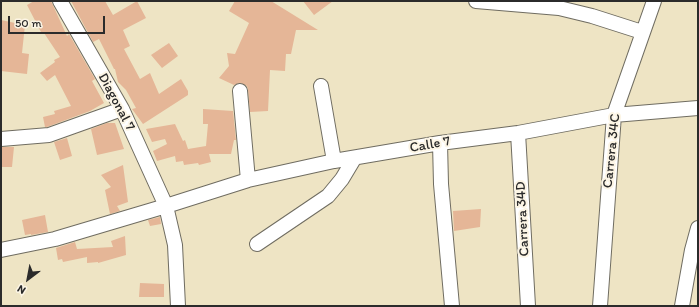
<!DOCTYPE html>
<html>
<head>
<meta charset="utf-8">
<style>
  body { margin:0 }
  #map { position:relative; width:699px; height:307px; overflow:hidden; background:#eee4c4; font-family:Itim,sans-serif }
  canvas { display:block }
  .frame { position:absolute; inset:0; border:2px solid #2b2b2b; pointer-events:none }
  .north { position:absolute; left:8px; top:259px; width:40px; height:40px; -webkit-text-stroke:3px #fcf5e5; paint-order:stroke; rotate:212deg; font-size:11px; font-weight:700; line-height:16px; text-align:center; color:#2b2b2b }
  .north::after { content:''; display:block; margin:auto; width:14px; height:18px; background:#2b2b2b; clip-path:polygon(50% 0,100% 100%,50% 72%,0 100%) }
  .scale { position:absolute; left:8px; top:16px; width:97px; height:18px; box-sizing:border-box; border:2px solid #2b2b2b; border-top:0; padding-left:5px; font-size:12px; line-height:14px; white-space:nowrap; color:#2b2b2b; -webkit-text-stroke:3px #fcf5e5; paint-order:stroke }
</style>
</head>
<body>
<div id="map">
<canvas width="699" height="307"></canvas>
<div class="frame"></div>
<div class="north">N</div>
<div class="scale">50 m</div>
</div>
<script>
const c = document.querySelector('canvas').getContext('2d');
c.lineJoin = 'round';
function fillPath(path, color) { c.fillStyle = color; c.fill(path, 'evenodd'); }
function stroke(path, color, width, dash) { c.strokeStyle = color; c.lineWidth = width; c.lineCap = dash ? 'butt' : 'round'; c.setLineDash(dash || []); c.stroke(path); }
function drawText(font, color, halo, rows, align = 'center') {
  c.font = font + ' Itim,sans-serif'; c.lineWidth = 4; c.setLineDash([]); c.textBaseline = 'middle'; c.strokeStyle = halo; c.fillStyle = color; for (const [text, x, y, turn = 0] of rows) {
    c.save(); c.translate(x, y); c.rotate((+turn || 0) * Math.PI / 180); c.textAlign = isNaN(turn) ? turn : align; if (halo) c.strokeText(text, 0, 0); c.fillText(text, 0, 0); c.restore();
  }
}
fillPath(new Path2D(`
  M34 1H51L67 36 69 34 95 79 92 81 104 103 90 111 47 127H45L43 117 55 114 54 111 71 106 55 75 47 81 40 73 55 62 54 60 60 57 44 33 42 34 27 5Z
  M71 1H105L113 15 137 1 146 18 123 30 130 46 124 49 140 79 150 73 159 94 181 79 188 91V95L143 124 132 109 136 108 126 90 118 82 115 69H114L99 39 93 42Z
  M235 1H271L318 30H296L291 54H286L285 71 270 70 268 111 250 112 248 90 247 86 240 83 234 85 219 78 229 66 227 53 235 54 249 23 229 11Z
  M303 1H333L314 15Z
  M1 20 25 25 22 53 29 54 27 74 1 71Z
  M169 43 178 56 162 68 151 55Z
  M203 109 233 111 236 140H234L231 154H209L211 162 199 165 198 163 184 165 183 161 176 162 175 156 157 161 153 151 167 144 165 139 152 142 146 129 175 124 183 141 185 140 188 149 206 146 208 124H203Z
  M107 123H115L124 149 97 155 91 129Z
  M67 138 72 156 60 160 54 142Z
  M2 147H14L12 167H2Z
  M123 165 128 202 117 206 120 211 110 214 105 190 111 187 101 175Z
  M481 209 480 227 454 231 453 211Z
  M45 215 48 232 31 235V234L25 235 22 220Z
  M160 217 161 224 150 226 148 220Z
  M125 236 126 255 98 263V262L87 263V257L63 262 62 259 58 260 56 248 75 242 77 249 113 247 111 241Z
  M140 283 164 284V297H139Z`), '#e5b697');
const minor = new Path2D(`
  M60 1 122 109 166 206 175 245 178 306
  M476 1 559 8 592 16 642 32
  M321 86 334 161
  M240 91 248 180
  M518 133 528 306
  M1 139 49 135 122 109
  M440 143 441 184 452 306
  M257 244 328 196 342 179 354 159
  M1 250 55 239 166 206 248 180 334 161 440 143 518 133 614 115 698 108
  M600 306 614 115 654 1
  M682 306 692 250 698 228`);
stroke(minor, '#6f6c61', 16);
stroke(minor, '#fff', 14);
drawText('14px', '#2b2b2b', '#fcf5e5', [
  ["Diagonal 7",116,102,62],
  ["Calle 7",430,145,-10],
  ["Carrera 34C",612,151,-84],
  ["Carrera 34D",523,219,-93]
]);
</script>
</body>
</html>
